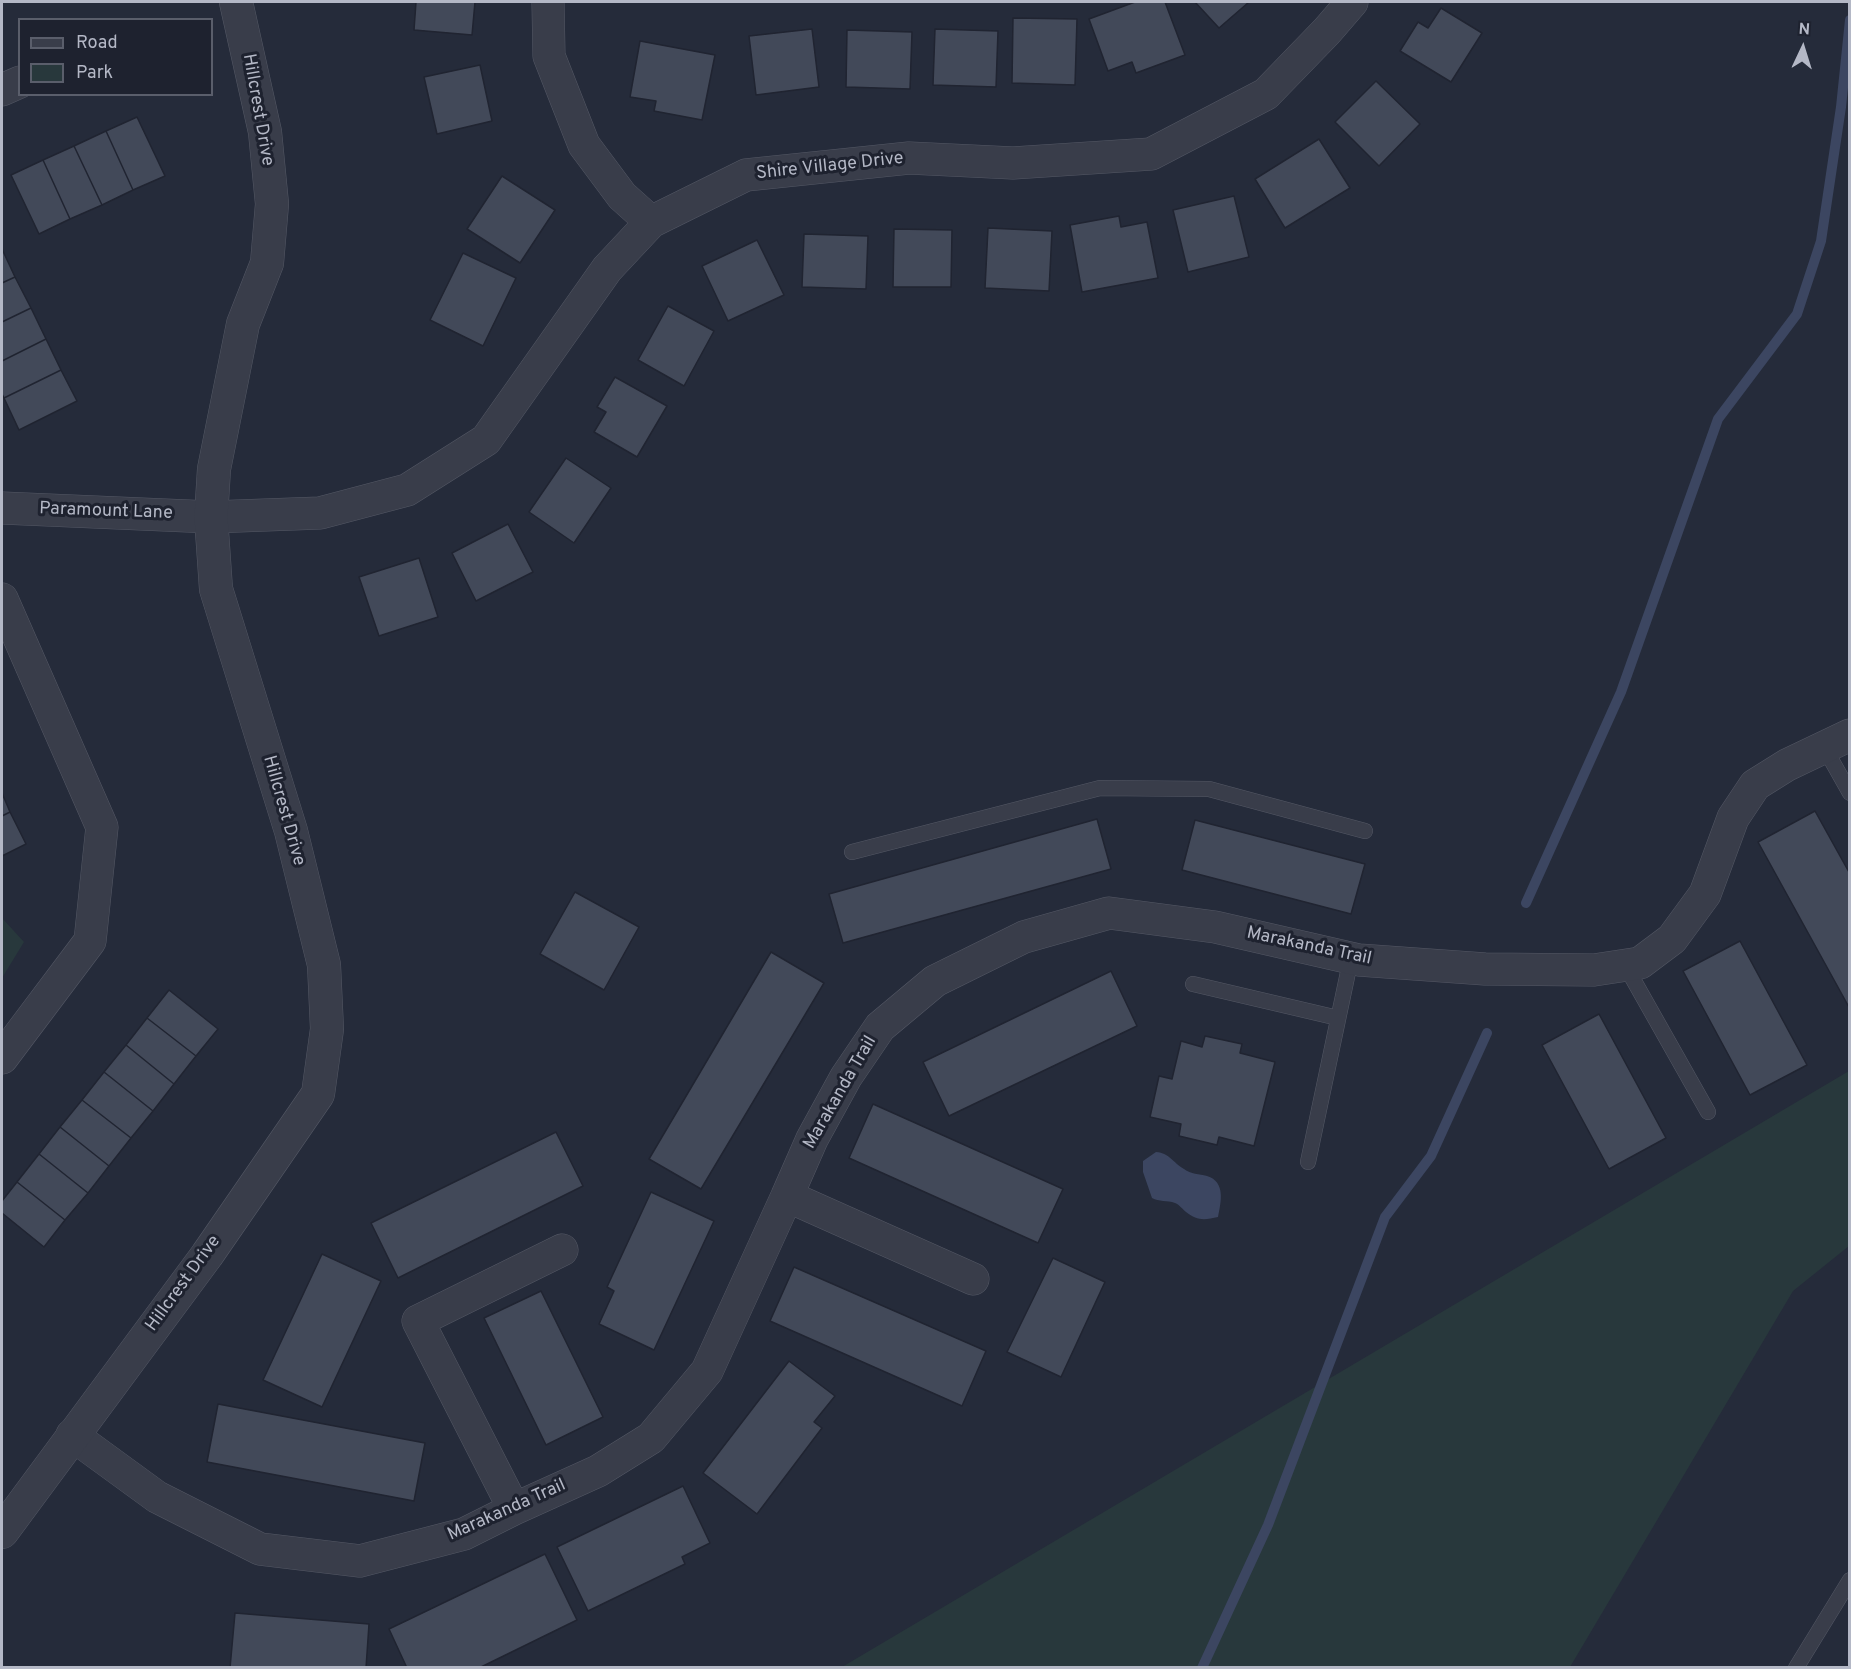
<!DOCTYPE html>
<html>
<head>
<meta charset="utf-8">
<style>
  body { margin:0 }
  #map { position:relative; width:1851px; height:1669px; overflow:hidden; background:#252b3a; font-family:Overpass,sans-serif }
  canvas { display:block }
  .frame { position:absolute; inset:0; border:3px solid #b4b8c6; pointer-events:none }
  .legend { position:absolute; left:18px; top:18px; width:195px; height:78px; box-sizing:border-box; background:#1e222f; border:2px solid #5a5e6b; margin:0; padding:8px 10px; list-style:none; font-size:18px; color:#b4b8c6 }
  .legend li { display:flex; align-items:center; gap:12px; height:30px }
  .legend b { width:30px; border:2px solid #5a5e6b }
  .north { position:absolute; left:1773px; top:18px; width:60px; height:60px; -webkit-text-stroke:4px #1e222f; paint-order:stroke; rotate:4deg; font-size:16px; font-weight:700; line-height:24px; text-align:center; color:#b4b8c6 }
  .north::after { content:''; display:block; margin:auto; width:21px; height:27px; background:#b4b8c6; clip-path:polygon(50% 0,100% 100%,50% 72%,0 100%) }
</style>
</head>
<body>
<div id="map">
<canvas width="1851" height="1669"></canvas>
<div class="frame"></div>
<ul class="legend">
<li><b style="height:8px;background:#393d4a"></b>Road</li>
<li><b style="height:16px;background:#28383c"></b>Park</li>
</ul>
<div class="north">N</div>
</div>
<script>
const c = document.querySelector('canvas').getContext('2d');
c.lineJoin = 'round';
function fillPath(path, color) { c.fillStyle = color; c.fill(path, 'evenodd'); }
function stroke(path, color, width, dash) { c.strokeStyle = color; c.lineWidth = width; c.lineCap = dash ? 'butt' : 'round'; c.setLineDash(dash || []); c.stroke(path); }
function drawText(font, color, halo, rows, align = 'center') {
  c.font = font + ' Overpass,sans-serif'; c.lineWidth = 6; c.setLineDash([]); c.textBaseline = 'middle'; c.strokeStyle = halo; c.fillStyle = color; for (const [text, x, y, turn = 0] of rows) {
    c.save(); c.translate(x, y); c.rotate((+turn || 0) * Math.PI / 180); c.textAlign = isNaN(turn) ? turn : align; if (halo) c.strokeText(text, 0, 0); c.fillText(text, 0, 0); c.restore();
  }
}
fillPath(new Path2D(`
  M2 918 24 942 2 978Z
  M1849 1071V1246L1793 1291 1570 1667H842Z`), '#28383c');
fillPath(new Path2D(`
  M1156 1152C1170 1153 1173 1163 1184 1169 1191 1174 1199 1174 1207 1176 1226 1182 1221 1202 1218 1217 1205 1220 1197 1221 1186 1212 1182 1209 1180 1205 1175 1203 1167 1200 1159 1202 1152 1198L1143 1172V1161Z`), '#3c4661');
stroke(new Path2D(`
  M1526 903 1621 692 1718 419 1797 314 1821 241 1841 107 1850 20
  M1202 1668 1268 1525 1385 1217 1431 1156 1487 1033`), '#3c4661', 10);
const building = new Path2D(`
  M416 2H475L472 35 414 30Z
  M1135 2H1165L1185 55 1136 73 1132 62 1108 71 1089 19Z
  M1195 2H1249L1219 28Z
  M1441 8 1482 33 1451 82 1400 51 1418 22 1428 28Z
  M1013 18 1077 19 1075 85 1012 83Z
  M812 29 819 87 756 95 749 36Z
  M935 29 998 31 996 87 933 85Z
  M847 30 912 32 910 89 846 87Z
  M640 41 715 55 702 120 654 111 656 101 630 97Z
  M480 65 492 121 437 134 424 77Z
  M1376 81 1420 124 1379 166 1335 122Z
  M137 117 165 176 133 190 106 131Z
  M106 131 133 190 102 205 74 146Z
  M1319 139 1350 188 1285 228 1255 179Z
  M74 146 102 205 70 219 43 160Z
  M43 160 70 219 39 234 11 175Z
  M502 176 555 210 520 263 467 229Z
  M1234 196 1249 257 1188 272 1173 210Z
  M1119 216 1121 227 1147 222 1158 278 1082 292 1070 225Z
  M988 228 1052 231 1049 291 985 288Z
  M894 229 952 230 951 287H893Z
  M804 234 868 236 866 289 802 287Z
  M757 240 784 295 728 321 702 266Z
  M2 249 15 277 2 283Z
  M463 253 516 278 483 346 430 320Z
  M15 277 31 308 2 322V283Z
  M668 306 714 331 684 386 638 360Z
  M31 308 46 339 2 361V322Z
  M46 339 61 370 4 398 2 394V361Z
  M61 370 77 401 19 430 4 398Z
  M615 377 667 406 637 457 594 432 606 412 597 407Z
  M566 458 611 488 574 543 529 512Z
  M508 524 533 572 476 601 452 553Z
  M419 558 438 617 379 636 359 577Z
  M2 793 10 812 2 816Z
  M1815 811 1850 874V1009L1758 842Z
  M10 812 26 844 2 856V816Z
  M1097 819 1111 869 843 943 829 894Z
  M1195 820 1365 864 1351 914 1182 870Z
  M575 892 639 927 604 990 540 954Z
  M1740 941 1807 1065 1750 1095 1683 971Z
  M771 952 824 983 701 1189 649 1159Z
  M1111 971 1137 1026 949 1116 923 1062Z
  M169 990 218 1029 196 1056 147 1018Z
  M1599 1014 1666 1138 1609 1169 1542 1045Z
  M147 1018 196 1056 174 1084 126 1045Z
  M1205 1036 1242 1044 1240 1053 1275 1062 1254 1146 1219 1137 1217 1145 1179 1136 1181 1124 1150 1117 1159 1076 1172 1079 1181 1041 1202 1047Z
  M126 1045 174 1084 153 1111 104 1072Z
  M104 1072 153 1111 131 1138 82 1100Z
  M82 1100 131 1138 109 1166 60 1127Z
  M873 1104 1063 1189 1038 1243 849 1158Z
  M60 1127 109 1166 88 1193 39 1154Z
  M556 1132 583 1186 398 1278 371 1223Z
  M39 1154 88 1193 65 1220 17 1182Z
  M17 1182 65 1220 44 1247 2 1213V1201Z
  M651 1192 714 1221 654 1350 599 1324 614 1291 607 1287Z
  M322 1254 381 1281 322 1407 263 1380Z
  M1053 1258 1105 1282 1061 1377 1007 1352Z
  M794 1267 986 1351 962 1406 770 1321Z
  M541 1291 603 1417 546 1445 484 1318Z
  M789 1361 835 1396 814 1422 822 1428 757 1514 703 1473Z
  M218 1404 425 1443 414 1501 207 1462Z
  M683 1486 710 1543 682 1557 685 1564 588 1611 557 1547Z
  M545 1554 577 1620 479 1668H407L389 1629Z
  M235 1613 369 1624 366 1668H230Z`);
fillPath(building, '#424959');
stroke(building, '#202431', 1.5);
const service = new Path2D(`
  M1824 747 1850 793
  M852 852 1100 788 1209 789 1365 831
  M1625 965 1708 1112
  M1193 984 1338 1018
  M1308 1162 1351 958
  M1796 1668 1850 1580`);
const minor = new Path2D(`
  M548 2 549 56 584 145 622 196 651 222
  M2 90 20 82
  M2 508 211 517 320 513 407 490 486 440 607 269 651 222 746 175 909 158 1013 163 1151 154 1266 94 1327 31 1352 2
  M2 599 102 827 90 941 2 1058
  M787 1196 812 1139 846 1077 880 1027 935 981 1024 937 1109 913 1215 927 1359 960 1485 969 1594 970 1640 963 1672 939 1705 894 1733 818 1755 785 1787 765 1850 735
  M72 1435 157 1497 260 1549 360 1561 464 1534 514 1509 598 1471 651 1438 707 1371 787 1196 973 1279
  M514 1509 418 1321 562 1250`);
const tertiary = new Path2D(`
  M2 1532 207 1255 318 1094 327 1029 324 965 291 831 216 589 211 517 214 469 243 324 267 263 272 204 265 132 236 2`);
stroke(service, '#545865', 16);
stroke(minor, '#545865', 33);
stroke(tertiary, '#545865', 34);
stroke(service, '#393d4a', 15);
stroke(minor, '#393d4a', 32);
stroke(tertiary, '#393d4a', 33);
drawText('18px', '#b4b8c6', '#1e222f', [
  ["Hillcrest Drive",257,110,80],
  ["Shire Village Drive",830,167,-6],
  ["Paramount Lane",106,512,2],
  ["Hillcrest Drive",283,811,74],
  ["Marakanda Trail",1309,947,12],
  ["Marakanda Trail",841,1093,-60],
  ["Hillcrest Drive",184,1284,-54],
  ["Marakanda Trail",507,1511,-24]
]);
</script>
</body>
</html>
